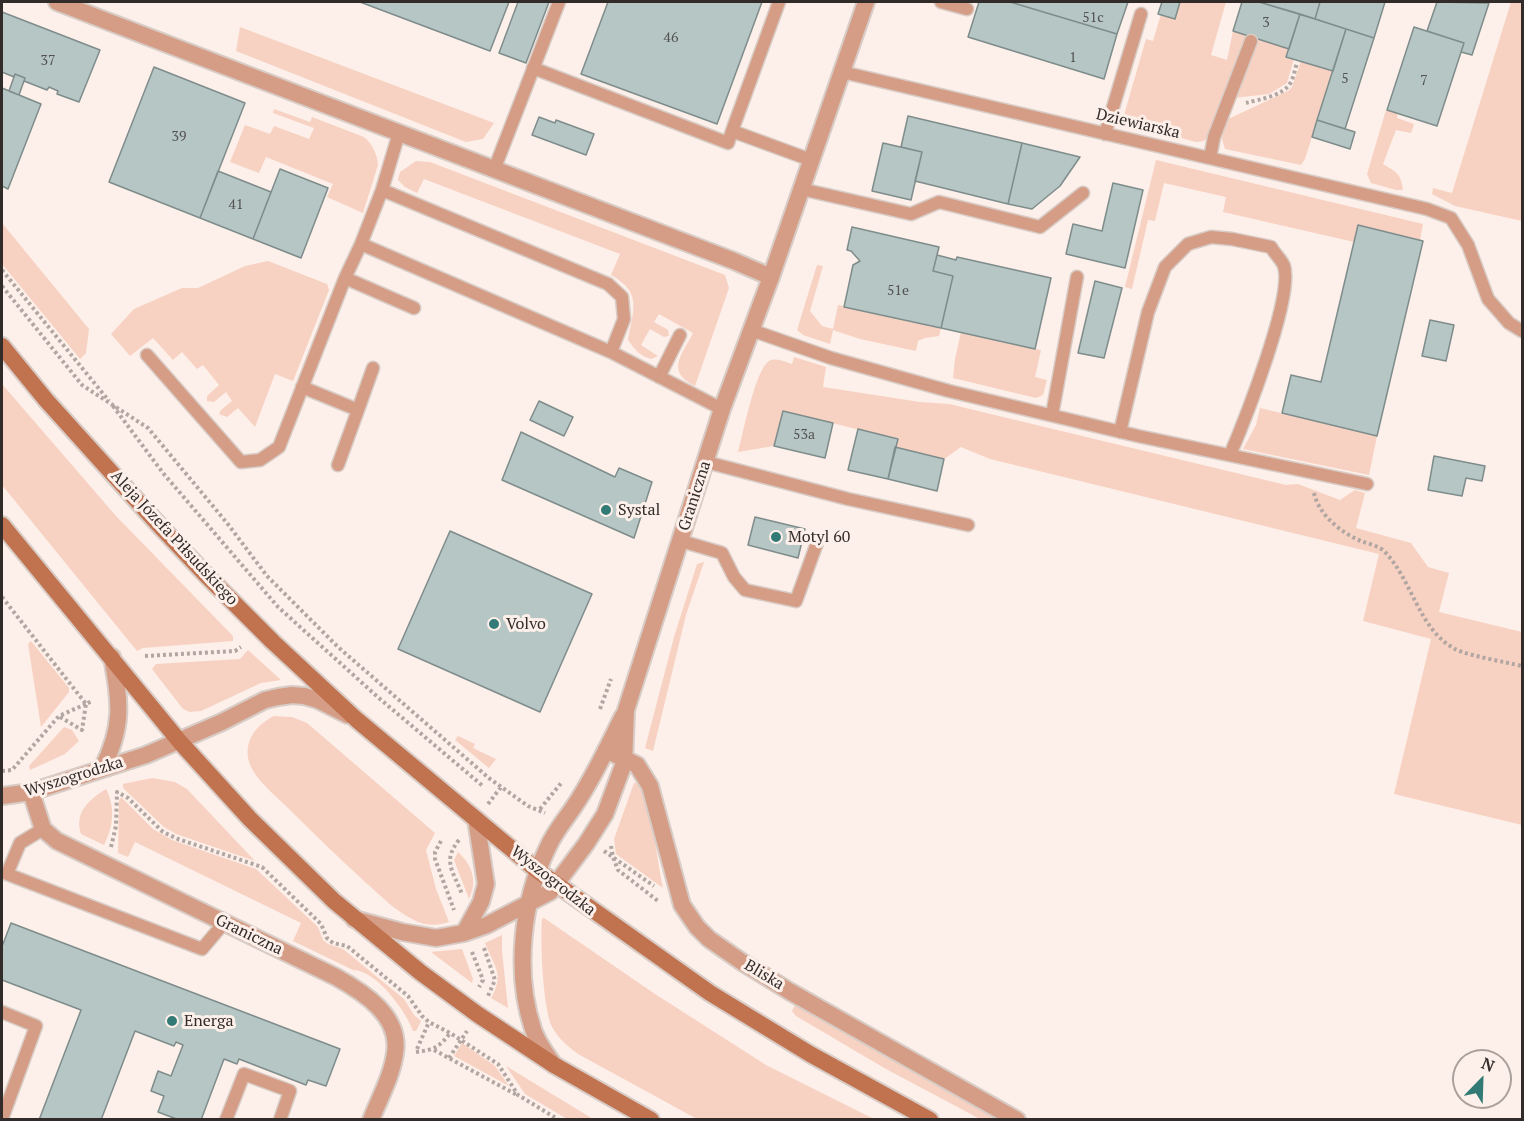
<!DOCTYPE html>
<html>
<head>
<meta charset="utf-8">
<style>
  body { margin:0 }
  #map { position:relative; width:1524px; height:1121px; overflow:hidden; background:#fdefe9; font-family:"PT Serif",serif }
  canvas { display:block }
  .frame { position:absolute; inset:0; border:3px solid #312b29; pointer-events:none }
  .north { position:absolute; left:1452px; top:1049px; width:60px; height:60px; box-sizing:border-box; background:#fdefe9; border:2px solid #aba19c; border-radius:50%; rotate:23deg; font-size:16px; font-weight:700; line-height:24px; text-align:center; color:#312b29 }
  .north::after { content:''; display:block; margin:auto; width:21px; height:27px; background:#317a76; clip-path:polygon(50% 0,100% 100%,50% 72%,0 100%) }
</style>
</head>
<body>
<div id="map">
<canvas width="1524" height="1121"></canvas>
<div class="frame"></div>
<div class="north">N</div>
</div>
<script>
const c = document.querySelector('canvas').getContext('2d');
c.lineJoin = 'round';
function fillPath(path, color) { c.fillStyle = color; c.fill(path, 'evenodd'); }
function stroke(path, color, width, dash) { c.strokeStyle = color; c.lineWidth = width; c.lineCap = dash ? 'butt' : 'round'; c.setLineDash(dash || []); c.stroke(path); }
function drawText(font, color, halo, rows, align = 'center') {
  c.font = font + ' "PT Serif",serif'; c.lineWidth = 6; c.setLineDash([]); c.textBaseline = 'middle'; c.strokeStyle = halo; c.fillStyle = color; for (const [text, x, y, turn = 0] of rows) {
    c.save(); c.translate(x, y); c.rotate((+turn || 0) * Math.PI / 180); c.textAlign = isNaN(turn) ? turn : align; if (halo) c.strokeText(text, 0, 0); c.fillText(text, 0, 0); c.restore();
  }
}
fillPath(new Path2D(`
  M1180 2H1226L1211 55 1227 60 1233 31 1248 36 1208 136 1204 141 1196 142 1122 122 1146 39 1153 41 1161 14 1175 18Z
  M1511 2H1522V221L1455 206 1432 194 1433 188 1452 193Z
  M240 27 494 123 483 139 466 142 236 51Z
  M1257 38 1289 49 1294 59 1287 83 1269 94 1234 98Z
  M1301 61 1333 71 1305 159 1301 165 1225 149 1222 139 1224 121 1288 91 1292 87Z
  M274 109 310 122 312 117 364 137C373 145 377 154 378 165L363 213 327 197 333 184 266 157 259 173 230 162 245 125 270 134 274 126 309 139 314 128 273 113Z
  M1386 110 1398 113 1397 118 1414 124 1411 133 1396 130 1383 164C1396 172 1401 173 1403 190H1396L1371 183 1367 174Z
  M1156 160 1423 224 1420 240 1358 225 1354 242 1223 212 1226 197 1164 183 1155 221 1148 220 1132 289 1125 287Z
  M416 161 430 162 725 275 729 288 695 386C665 371 682 355 693 333L659 314 654 322 668 330 669 336 664 337 650 329 641 345 658 356 651 359C640 356 635 350 628 340 633 310 643 293 611 275L620 254 424 179 417 193 405 187 398 180 400 172Z
  M2 223 89 329 86 353 80 359 2 264Z
  M268 261 327 284 329 290 293 381 275 374 255 427 238 408 227 417 219 414 221 410 232 401 226 392 214 402 207 401V396L219 385 203 365 197 369 182 352 173 360 153 338 130 356 111 334 134 309 182 288H198L245 266Z
  M817 265 823 266 810 311 822 326 833 329 838 305 941 328 939 336 925 338 918 341 916 351 860 339 833 330 830 344 803 335 797 330Z
  M961 332 1041 350 1035 377 1047 380 1043 395 1036 398 953 378 955 359Z
  M794 357 826 367 823 387 920 402 949 404 1286 485 1298 484 1340 500 1355 490 1365 493 1356 528 1411 543 1428 567 1449 573 1439 612 1522 632V825L1394 794 1431 639 1363 621 1379 554 990 459 961 447 944 459 895 447 897 439 783 411 774 446 738 452C743 434 755 370 769 361 776 357 785 362 792 364Z
  M2 384 116 516 233 636V641L143 648 137 651 2 485Z
  M1260 408 1377 436 1369 475 1243 449 1256 425Z
  M704 562 686 615 653 751 645 748 674 637 697 564Z
  M31 641 69 688V692L41 727 28 644Z
  M248 650 281 680 261 683 201 711 190 712 183 709 152 669 156 664 240 659Z
  M274 716 292 717 307 723 435 833 426 850 436 889 449 922C437 926 426 926 414 920 395 911 380 895 364 881 338 857 313 833 288 808 276 796 259 783 251 767 241 745 254 726 274 716Z
  M64 727 72 730 79 741 65 754 30 770 29 766Z
  M458 736 475 744 473 748 496 759 489 768 455 740Z
  M152 778 175 782 187 789 255 861 176 834 164 827 123 788V784Z
  M634 783H638C652 804 657 861 663 888L616 854 614 839Z
  M106 789C116 808 113 827 104 845L81 834C74 812 89 800 106 789Z
  M121 797 153 829 172 840 256 869 318 927 323 940 328 944 343 949 404 999 414 1015 421 1021 416 1031H413C406 1011 376 970 353 970L293 941 301 923 135 842 128 857 118 853 119 801Z
  M458 852C472 865 478 881 469 899L454 860Z
  M544 918 655 994 766 1065 874 1119H697L578 1054C567 1046 559 1039 552 1027 543 1009 540 941 542 919Z
  M502 935V951L508 1008 491 998C505 974 494 966 485 943Z
  M462 949 473 979 472 983 431 952Z
  M795 1005 996 1119H980L886 1069 796 1016 792 1011Z
  M462 1043 495 1066 509 1086 454 1056Z
  M506 1066 593 1119H567L525 1094Z`), '#f7d2c2');
const building = new Path2D(`
  M360 2H509L490 51Z
  M518 2H549L526 63 499 53Z
  M608 2H762L717 124 581 74Z
  M979 2H1010L1117 34 1104 79 968 37Z
  M1010 2H1128L1117 34Z
  M1162 2H1180L1175 19 1158 14Z
  M1242 2H1259L1300 14 1289 49 1233 31Z
  M1259 2H1320L1315 19Z
  M1320 2H1385L1374 38 1315 19Z
  M1437 2 1489 3 1472 55 1461 52 1464 43 1427 31Z
  M2 12 100 50 79 102 57 94 58 91 49 87 47 90 24 81 25 78 15 74 14 77 2 72Z
  M1300 14 1346 29 1333 71 1286 57Z
  M1414 27 1464 43 1437 126 1387 110Z
  M1346 29 1374 38 1345 129 1317 120Z
  M154 67 245 103 200 218 109 182Z
  M15 74 25 78 19 95 9 91Z
  M2 88 41 104 8 189 2 186Z
  M908 116 1022 143 1008 204 915 181 922 152 901 147Z
  M539 117 555 123 556 120 594 134 586 155 532 135Z
  M1317 120 1355 132 1350 149 1312 137Z
  M883 143 922 152 911 200 872 191Z
  M1022 143 1080 157 1060 186 1032 209 1008 204Z
  M280 169 328 188 301 258 253 239Z
  M218 171 271 192 253 239 200 218Z
  M1113 183 1143 190 1125 268 1066 254 1073 224 1102 231Z
  M1358 225 1423 241 1377 436 1282 413 1291 375 1321 382Z
  M852 227 939 247 933 271 953 276 941 328 844 307 853 265 860 261 851 251 847 250Z
  M937 255 956 260 957 257 1051 278 1035 349 941 328 953 276 933 271Z
  M1095 281 1122 288 1104 358 1078 353Z
  M1430 320 1454 325 1446 361 1422 356Z
  M539 401 573 417 564 436 530 420Z
  M783 411 833 423 825 458 774 446Z
  M858 429 898 439 888 479 848 470Z
  M521 432 615 477 619 468 652 482 634 538 502 480Z
  M895 447 944 459 937 491 888 479Z
  M1434 456 1485 466 1482 481 1466 478 1462 496 1428 490Z
  M755 517 805 529 798 558 748 545Z
  M450 531 592 594 540 712 398 649Z
  M11 923 340 1049 326 1086 308 1080 306 1085 239 1059 237 1064 224 1059 201 1120H179L158 1112 164 1096 151 1091 158 1071 171 1076 183 1045 176 1042 174 1046 135 1031 101 1120H39L81 1010 2 980V943L3 944Z`);
fillPath(building, '#b6c6c4');
stroke(building, '#7e8d8b', 1.5);
const service = new Path2D(`
  M779 2 732 131 811 160
  M941 2 967 9
  M533 68 728 143 732 131
  M842 72 1427 209 1451 218 1468 245 1488 299 1509 323 1522 331
  M1105 134 1141 14
  M1210 158 1214 137 1251 41
  M494 170 559 2
  M801 189 911 214 939 202 1040 227 1083 193
  M382 190 399 133
  M345 278 414 308
  M751 330 831 358 949 391 1138 436 1367 484
  M611 352 624 319 622 297 608 284 382 190 361 244 611 352 722 409
  M147 355 241 462 260 460 279 447 345 278 361 244
  M659 377 680 335
  M302 387 358 410 338 465
  M358 410 373 368
  M1052 415 1077 277
  M1120 432 1148 312 1165 267 1188 244 1211 237 1232 239 1271 247C1274 253 1282 260 1284 266 1294 297 1244 422 1230 455
  M706 462 848 499 968 525
  M681 541 722 553 734 577 745 590 796 601 817 543
  M43 829 20 843 7 874 202 949 224 923
  M2 1012 36 1026 2 1119
  M226 1120 244 1074 290 1091 280 1120`);
const minor = new Path2D(`
  M57 2 734 261 771 277
  M606 750 637 765 650 786 682 905 697 927 709 939 742 962 789 991 1017 1120
  M31 792 43 829 57 841 336 977C363 992 401 1016 395 1053 392 1076 379 1099 371 1120`);
const tertiary = new Path2D(`
  M102 769C124 726 120 702 112 657
  M2 796 31 792 146 755 222 722 265 700 278 697 292 695 304 696 318 700 348 715
  M354 919 402 932 436 938 464 933 487 925 550 892 586 844 605 814 624 763 626 710 722 409 771 277 866 2
  M464 933 481 902 486 884 476 819
  M554 1065C546 1054 537 1042 533 1029 514 972 522 901 548 847 555 831 566 819 575 805 594 777 608 746 623 716`);
const secondary = new Path2D(`
  M2 346 46 400 157 523 206 575 273 642 357 720 538 871 710 993 810 1054 930 1120
  M2 525 180 742 250 819 334 901 420 972 477 1014 554 1065 651 1120`);
stroke(service, '#d8ccc6', 15);
stroke(minor, '#d8ccc6', 20);
stroke(tertiary, '#d8ccc6', 20);
stroke(secondary, '#d8ccc6', 20);
stroke(new Path2D(`
  M1246 103C1260 99 1284 96 1291 82 1294 76 1295 69 1297 63
  M2 270 109 401
  M2 286 82 385 148 428 227 523 267 576 338 647 490 779 528 806 545 813
  M113 406 163 473 278 607 380 699 484 787
  M1314 493C1319 515 1340 532 1361 541 1369 544 1379 546 1385 552 1412 580 1419 630 1455 649 1469 656 1506 662 1522 666
  M2 597 86 704 92 701
  M145 656 235 651 241 647
  M600 709 611 679
  M60 717 82 730 86 704
  M2 771 12 770 59 716 86 704
  M488 804 501 787
  M540 809 562 782
  M459 840C442 861 453 871 462 894
  M441 841 435 852V859L454 910
  M611 846 613 857 618 870 658 901
  M111 847 116 826 117 792 128 798 163 832 178 839 262 867 321 924 327 938 333 943 347 946 408 996 422 1016 429 1022 450 1033 498 1064 518 1095 559 1120
  M604 851 654 886
  M484 948 495 980 488 996
  M472 952 483 980 479 987
  M417 1049 429 1022
  M434 1050 517 1095
  M416 1052C433 1050 440 1047 450 1033
  M449 1058 467 1031`), '#b1a6a2', 4, [3, 3]);
stroke(service, '#d59d86', 12);
stroke(minor, '#d59d86', 16);
stroke(tertiary, '#d59d86', 16);
stroke(secondary, '#c1724f', 16);
for (const [x, y, r, color] of [
  [606,510,6,"#317a76"],
  [776,537,6,"#317a76"],
  [494,624,6,"#317a76"],
  [172,1021,6,"#317a76"]
]) { const dot = new Path2D(); dot.arc(x, y, r, 0, 2 * Math.PI); c.fillStyle = color; c.fill(dot); stroke(dot, '#fdefe9', 2); }
drawText('14px', '#525250', null, [
  ["51c",1093,18],
  ["3",1266,23],
  ["46",671,38],
  ["1",1073,58],
  ["37",48,61],
  ["5",1345,79],
  ["7",1424,81],
  ["39",179,137],
  ["41",236,205],
  ["51e",898,291],
  ["53a",804,435]
]);
drawText('16px', '#312b29', '#fdefe9', [
  ["Dziewiarska",1138,124,13],
  ["Graniczna",695,496,-72],
  ["Aleja Józefa Piłsudskiego",174,538,47],
  ["Wyszogrodzka",74,777,-17],
  ["Wyszogrodzka",553,881,38],
  ["Graniczna",249,935,26],
  ["Bliska",764,975,31]
]);
drawText('16px', '#312b29', '#fdefe9', [
  ["Systal",618,510],
  ["Motyl 60",788,537],
  ["Volvo",506,624],
  ["Energa",184,1021]
], 'left');
</script>
</body>
</html>
